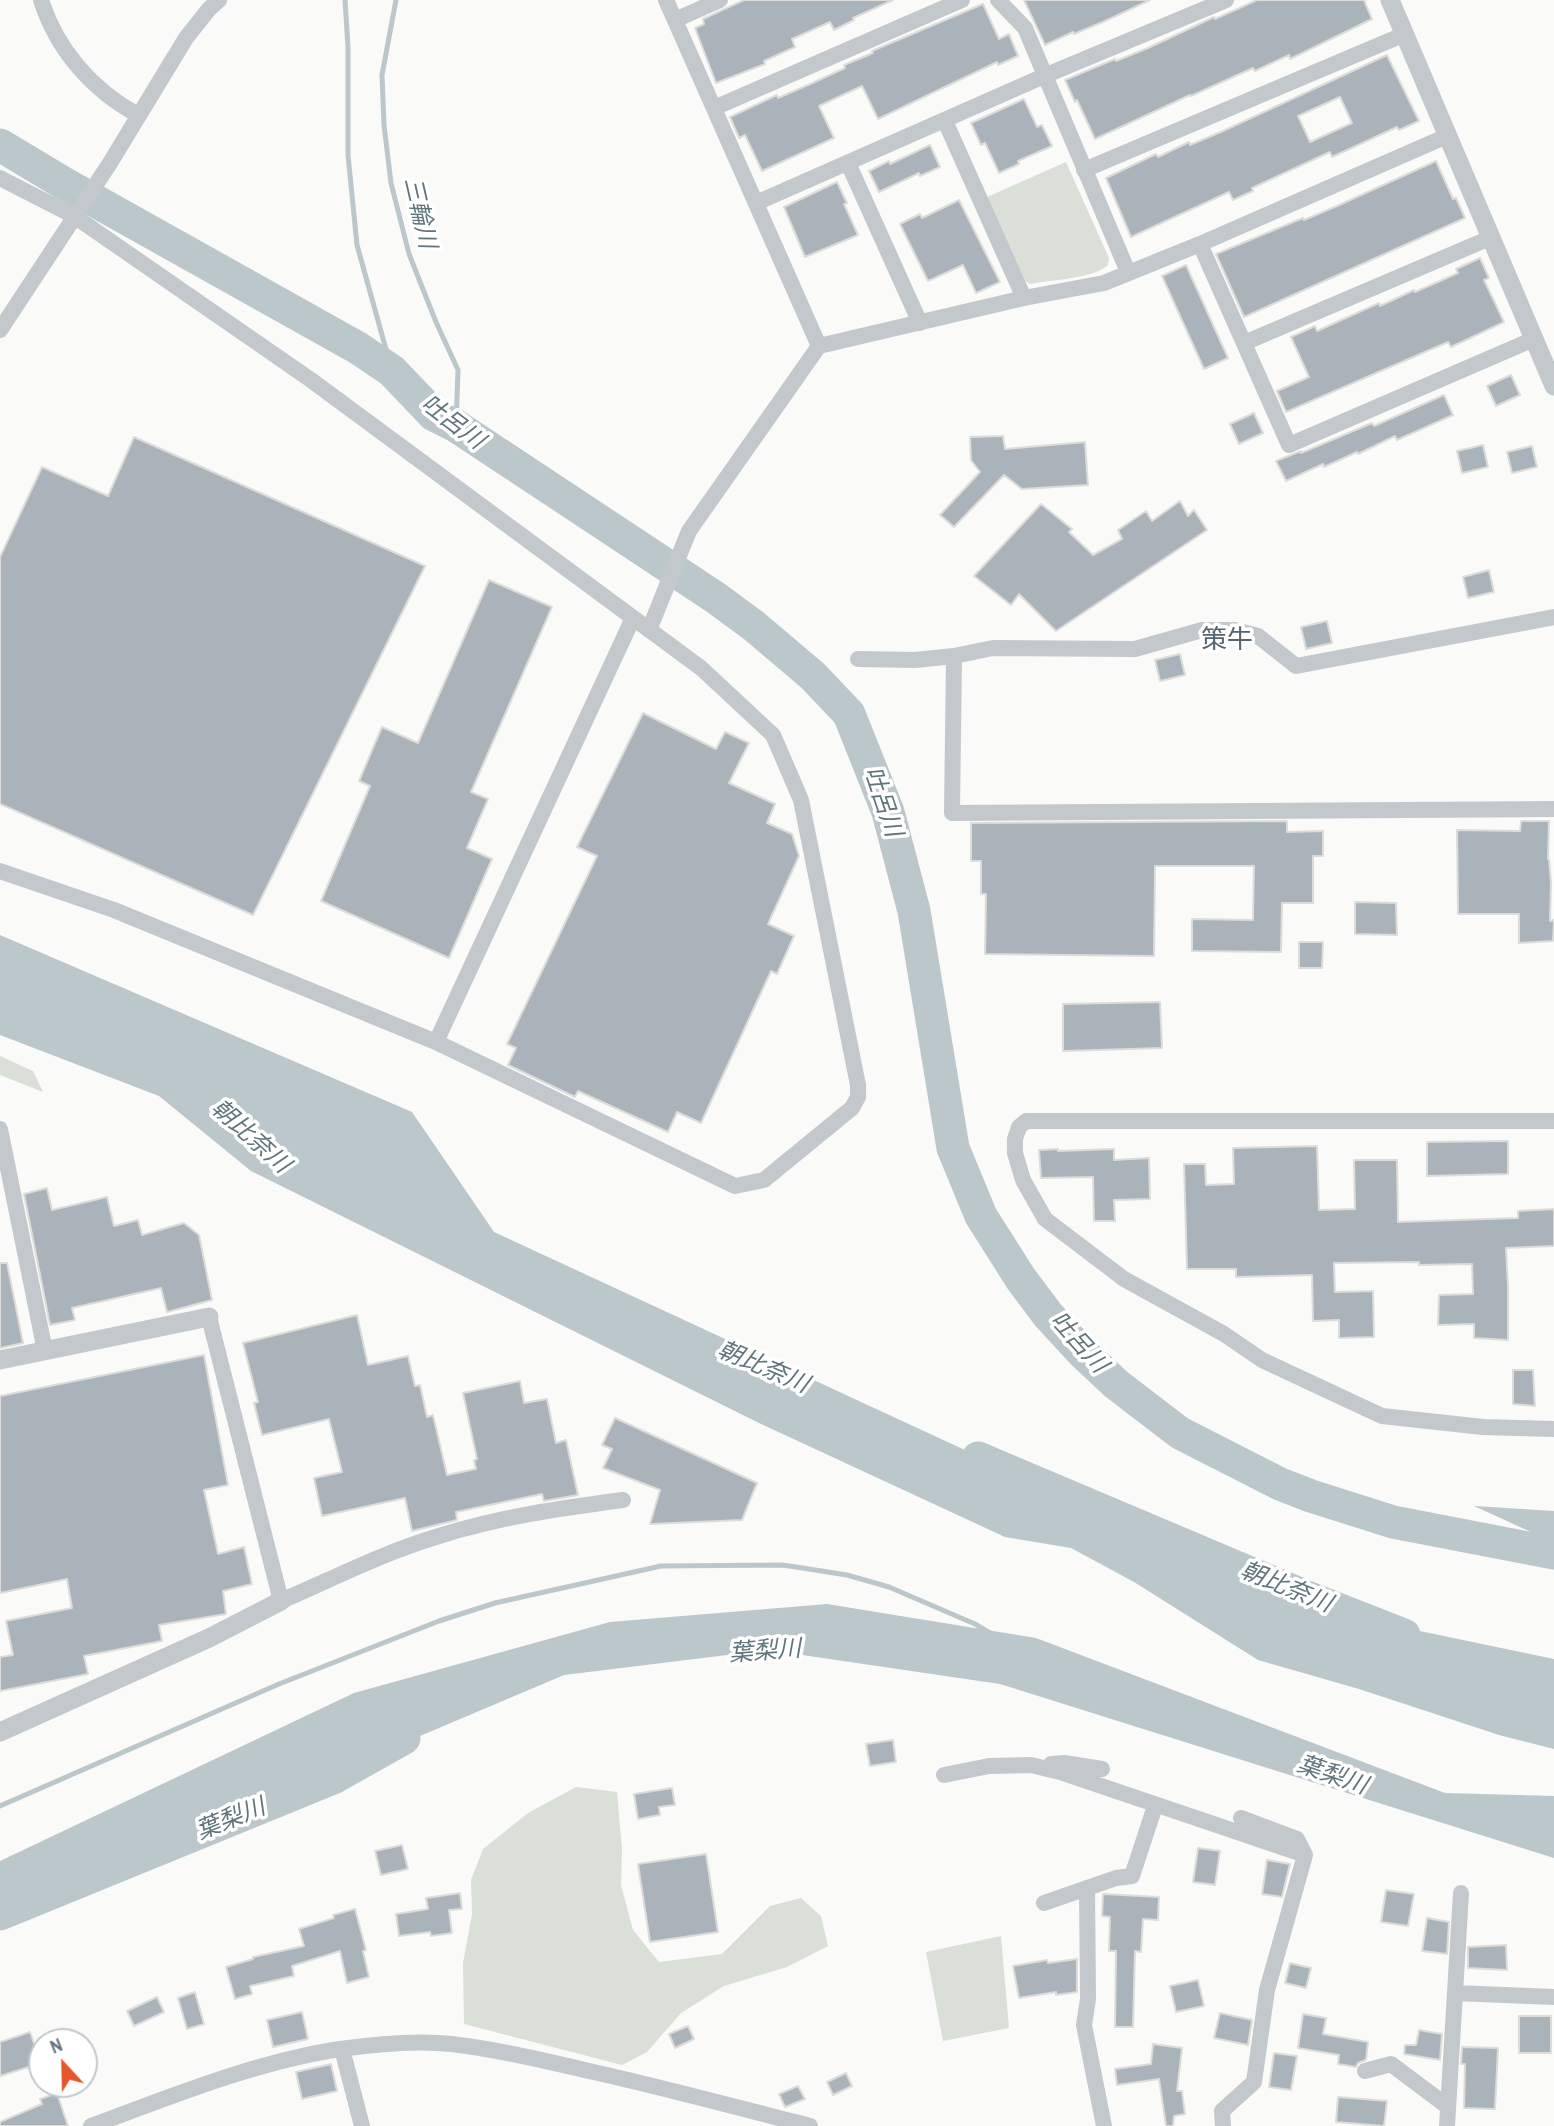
<!DOCTYPE html>
<html>
<head>
<meta charset="utf-8">
<style>
  body { margin:0 }
  #map { position:relative; width:1554px; height:2126px; overflow:hidden; background:#fafaf8; font-family:"Archivo Narrow",sans-serif }
  canvas { display:block }
  .north { position:absolute; left:28px; top:2028px; width:70px; height:70px; box-sizing:border-box; background:#fff; border:2px solid #c1c8cd; border-radius:50%; rotate:338deg; font-size:19px; font-weight:700; line-height:28px; text-align:center; color:#657683 }
  .north::after { content:''; display:block; margin:auto; width:24px; height:32px; background:#e4572e; clip-path:polygon(50% 0,100% 100%,50% 72%,0 100%) }
</style>
</head>
<body>
<div id="map">
<canvas width="1554" height="2126"></canvas>
<div class="north">N</div>
</div>
<script>
const c = document.querySelector('canvas').getContext('2d');
c.lineJoin = 'round';
function fillPath(path, color) { c.fillStyle = color; c.fill(path, 'evenodd'); }
function stroke(path, color, width, dash) { c.strokeStyle = color; c.lineWidth = width; c.lineCap = dash ? 'butt' : 'round'; c.setLineDash(dash || []); c.stroke(path); }
function drawText(font, color, halo, rows, align = 'center') {
  c.font = font + ' "Archivo Narrow","Noto Sans JP",sans-serif'; c.lineWidth = 7; c.setLineDash([]); c.textBaseline = 'middle'; c.strokeStyle = halo; c.fillStyle = color; for (const [text, x, y, turn = 0] of rows) {
    c.save(); c.translate(x, y); c.rotate((+turn || 0) * Math.PI / 180); c.textAlign = isNaN(turn) ? turn : align; if (halo) c.strokeText(text, 0, 0); c.fillText(text, 0, 0); c.restore();
  }
}
fillPath(new Path2D(`
  M1066 162 1109 258C1108 264 1109 265 1104 268 1086 279 1050 280 1030 284L1025 281 987 197Z
  M0 1056 33 1071 43 1092 0 1075Z
  M576 1787 617 1792 622 1849 621 1885 633 1930 659 1962 722 1954 770 1906 801 1898 821 1916 828 1946 787 1967 724 1986 681 2013 647 2052 622 2065 464 2024 463 1963 472 1914 471 1880 483 1849 528 1813Z
  M1001 1936 1009 2028 943 2041 926 1952Z`), '#dadfd7');
fillPath(new Path2D(`
  M0 935 412 1112 494 1232 1021 1476 1319 1610 1554 1659V1749L1499 1735 1359 1689 1258 1660 1134 1582 1071 1548 1005 1537 759 1423 251 1171 159 1096 0 1035Z
  M1474 1506 1554 1511V1538L1542 1537Z
  M827 1604 1036 1638 1445 1793 1554 1796V1858L1000 1684 768 1650 564 1675 0 1914V1861L354 1693 610 1622Z`), '#bbc7cb');
stroke(new Path2D(`
  M345 0 348 47V155L357 245 392 371
  M396 0 382 75 384 125 391 183 409 254 436 322 458 370 456 426
  M0 1806 279 1684 439 1621 495 1603 661 1566 783 1565 847 1575 889 1587 975 1624 990 1633`), '#bbc7cb', 5);
stroke(new Path2D(`
  M0 145 65 184 358 348 392 371 434 415 456 426 716 598 754 626 813 676 849 714 888 812 914 911 953 1148 981 1216 1021 1279 1048 1315 1083 1353 1116 1384 1180 1433 1280 1484 1311 1496 1393 1522 1554 1553
  M978 1458 1302 1595 1404 1635
  M0 1914 333 1778 404 1738`), '#bbc7cb', 33);
const building = new Path2D(`
  M744 0H893L853 18 854 20 834 30 830 22 792 39 795 47 764 61 765 64 716 83 695 28 704 24 703 19Z
  M1024 0H1150L1105 21 1074 34 1073 32 1045 45Z
  M1257 0H1364L1372 19 1290 59 1289 55 1255 71 1253 68 1191 96 1190 95 1095 139 1077 100 1075 102 1065 80 1115 59 1116 61 1148 48 1214 17 1215 19Z
  M983 4 999 39 1009 34 1018 56 998 65 997 62 878 119 862 86 819 106 834 138 762 171 745 135 739 138 730 117 777 95 778 98 808 85 845 68 844 65 873 53 872 51 879 48Z
  M1387 55 1419 121 1399 130 1397 127 1332 157 1330 152 1252 188 1253 191 1233 200 1229 192 1131 237 1106 178 1156 154 1158 157 1189 142 1190 145 1223 131ZM1340 97 1352 123 1310 142 1298 116Z
  M1024 99 1037 127 1042 125 1052 146 1018 161 1019 164 999 173 985 143 981 145 971 123Z
  M930 145 940 167 920 176 919 173 879 192 869 171 889 161 890 164Z
  M1436 161 1453 199 1456 198 1465 218 1244 317 1216 254 1303 218 1304 220 1337 206Z
  M837 182 847 203 844 204 858 235 805 257 784 207Z
  M959 200 1000 282 976 293 963 265 928 281 900 224 920 214 922 218Z
  M1480 258 1489 278 1484 280 1504 322 1451 347 1448 342 1286 412 1277 391 1309 377 1291 337 1315 326 1317 331 1379 303 1380 306 1414 290 1415 292 1458 273 1456 269Z
  M1186 265 1228 358 1204 369 1162 276Z
  M1511 375 1520 395 1496 406 1487 386Z
  M1444 395 1453 415 1397 440 1395 436 1358 454 1357 452 1324 467 1323 464 1286 481 1276 461 1301 451V453L1372 423 1374 426Z
  M1254 413 1263 433 1239 444 1230 424Z
  M1003 436 1005 449 1085 442 1088 485 1022 489 1004 475 954 527 940 515 980 472 971 460 970 437Z
  M134 437 425 566 253 915 0 804V557L42 467 108 496Z
  M1483 445 1488 467 1462 473 1457 451Z
  M1532 446 1537 467 1512 473 1507 452Z
  M1180 501 1188 516 1194 510 1207 530 1056 631 1019 594 1011 605 974 576 1041 504 1072 529 1069 532 1093 555 1122 539 1118 530 1146 511 1152 521Z
  M1489 570 1494 592 1468 598 1463 577Z
  M489 580 552 607 471 792 488 799 467 848 492 859 449 958 321 901 370 786 359 781 382 727 418 743Z
  M1327 621 1332 643 1306 649 1301 627Z
  M1180 654 1185 675 1160 681 1155 660Z
  M643 713 716 749 725 732 749 743 729 783 775 804 767 823 792 834 799 856 768 924 794 936 777 974 771 971 701 1123 677 1112 668 1132 578 1091 575 1097 508 1065 516 1048 507 1044 597 856 577 847Z
  M1287 821V832L1323 831V856H1313V903H1282L1281 952 1192 951V919L1253 920 1254 866H1155L1154 956 985 954 986 894H981V861H971V823Z
  M1521 821H1549L1548 859H1549L1551 883 1550 921 1554 920 1553 941 1519 943V914H1458L1457 830 1520 831Z
  M1355 902 1396 903 1397 935 1355 934Z
  M1299 942H1323L1322 968H1299Z
  M1160 1002 1162 1048 1063 1051V1004Z
  M1508 1141V1174L1427 1176V1142Z
  M1317 1146 1319 1210 1355 1209 1354 1160H1397L1398 1222 1518 1218V1211L1554 1209V1246L1506 1248 1508 1286V1340L1474 1338V1324L1438 1325 1439 1295 1473 1294 1472 1264 1419 1265V1262L1334 1263 1335 1292 1373 1291 1374 1337 1339 1338V1320L1313 1321 1312 1275 1236 1277V1269H1187L1184 1164H1205L1206 1185 1234 1184 1233 1148Z
  M1058 1149V1151L1114 1149V1160L1149 1158 1150 1199 1114 1200 1115 1221H1094L1093 1177 1041 1178 1039 1150Z
  M47 1188 52 1210 107 1197 114 1226 138 1220 142 1235 184 1223 199 1235 212 1300 167 1312 161 1288 72 1308 75 1320 50 1325 24 1194Z
  M0 1263H7L23 1343 0 1348Z
  M357 1315 368 1365 408 1356 415 1386 420 1385 427 1417 433 1415 447 1475 476 1469 474 1460 477 1459 463 1393 520 1381 524 1403 547 1399 556 1443 566 1440 578 1495 544 1501 542 1494 456 1512 457 1520 412 1531 405 1498 322 1516 314 1478 342 1472 329 1419 262 1435 254 1403 258 1402 243 1343Z
  M204 1355 228 1485 204 1490 218 1554 244 1547 252 1584 223 1591 226 1614 159 1625 162 1641 84 1656 88 1674 0 1691V1657L13 1655 6 1621 72 1608 67 1579 0 1593V1396Z
  M1513 1370H1533L1535 1406 1513 1404Z
  M615 1418 757 1483 742 1520 650 1524 660 1490 603 1468 612 1449 602 1445Z
  M893 1740 896 1762 870 1766 866 1744Z
  M672 1788 675 1805 659 1807 660 1815 638 1819 634 1794Z
  M402 1845 408 1869 381 1875 375 1851Z
  M1198 1848 1220 1851 1215 1885 1193 1882Z
  M706 1854 718 1932 650 1942 638 1864Z
  M1267 1860 1290 1864 1282 1897 1262 1894Z
  M1386 1890 1414 1894 1408 1926 1381 1922Z
  M460 1893 462 1909 449 1910 452 1933 431 1936 430 1932 399 1936 396 1914 428 1909 426 1898Z
  M1103 1894 1159 1897 1158 1920 1143 1919 1141 1952 1135 1951 1133 2027H1115L1116 1951H1109L1110 1917 1102 1916Z
  M355 1909 366 1950 363 1951 369 1977 347 1983 340 1951 292 1966 294 1976 250 1986 252 1994 235 1999 226 1967 253 1959V1957L304 1946 299 1929 334 1918 333 1915Z
  M1427 1918 1449 1922 1447 1954 1422 1951Z
  M1506 1945 1507 1970 1468 1968V1947Z
  M1077 1959V1992L1056 1995V1992L1019 1998 1013 1966 1047 1960 1048 1963Z
  M1290 1963 1311 1968 1306 1988 1285 1983Z
  M1198 1980 1204 2006 1176 2012 1170 1986Z
  M195 1992 204 2024 187 2029 178 1998Z
  M157 1997 164 2012 134 2026 127 2011Z
  M302 2012 308 2039 273 2047 267 2020Z
  M1220 2013 1252 2020 1248 2045 1214 2038Z
  M1303 2014 1326 2018 1323 2034 1368 2042 1366 2060 1358 2063 1356 2067 1338 2064 1339 2055 1298 2048Z
  M1519 2016H1551V2053H1519Z
  M688 2026 694 2039 675 2048 669 2034Z
  M1419 2030 1442 2034 1440 2060 1404 2054 1405 2045H1416Z
  M30 2032 41 2063 0 2076V2042Z
  M1153 2044 1182 2048 1177 2091H1182L1185 2114 1174 2116 1173 2126H1166L1159 2079 1117 2085 1115 2069 1151 2064Z
  M1462 2047 1498 2048 1495 2109 1464 2108 1465 2064H1461Z
  M1274 2053 1297 2056 1291 2090 1269 2087Z
  M331 2064 337 2091 302 2099 296 2072Z
  M846 2073 852 2086 833 2095 827 2082Z
  M798 2086 805 2099 785 2107 779 2094Z
  M57 2093 68 2126H0V2122L42 2104 40 2099Z
  M1338 2097 1387 2101 1384 2126 1336 2122Z`);
fillPath(building, '#aab3b9');
stroke(building, '#dcdcda', 2);
stroke(new Path2D(`
  M41 0C57 50 92 90 138 115
  M666 0 819 346 1024 298 1104 283 1200 244 1447 136
  M998 0 1025 28 1128 272
  M675 20 720 0
  M714 108 962 0
  M945 121 1024 298
  M848 163 920 323
  M1084 170 1405 34
  M0 178 74 216 311 380 701 668 773 735 801 800 858 1085V1097L852 1108 764 1180 735 1186 436 1042 114 910 0 871
  M756 203 1044 76 1226 0
  M1200 244 1289 445 1534 339
  M0 330 110 163 186 38 209 9 219 0
  M1244 343 1490 238
  M649 630 689 531 819 346
  M954 656 952 813 1554 809
  M858 659 915 660 954 656 993 648 1135 649 1202 630H1235L1258 636 1296 666 1554 617
  M436 1042 633 618
  M1554 1121H1026L1019 1127 1015 1139V1153L1023 1180 1045 1219 1124 1279 1224 1334 1262 1360 1382 1416 1483 1427 1554 1429
  M0 1129 45 1351
  M209 1317 281 1601C332 1579 385 1552 439 1536 499 1517 561 1508 623 1500
  M1051 1764 1064 1763 1102 1769
  M944 1775 989 1766 1031 1765 1060 1772 1305 1855 1267 1990 1254 2082 1222 2111 1223 2126
  M1241 1818 1297 1839 1305 1855
  M1087 1888 1088 1999 1084 2025 1104 2126
  M1044 1903 1116 1878 1132 1876 1155 1806
  M1455 1993 1554 1997
  M342 2049 362 2126
  M1365 2071 1391 2064 1447 2106
  M91 2126C172 2096 255 2062 340 2049 375 2044 417 2040 452 2044 501 2050 550 2062 598 2073 669 2089 739 2108 810 2126
  M1447 2126 1461 1893`), '#c3c8cc', 16);
stroke(new Path2D(`
  M1390 0 1554 386
  M0 1360 209 1317
  M0 1732 209 1638 281 1601`), '#c3c8cc', 19);
drawText('italic 24px', '#60757c', '#fff', [
  ["三輪川",419,213,77],
  ["吐呂川",452,423,37],
  ["吐呂川",882,802,71],
  ["朝比奈川",250,1137,42],
  ["吐呂川",1078,1343,48],
  ["朝比奈川",763,1368,23],
  ["朝比奈川",1286,1588,22],
  ["葉梨川",765,1652,-4],
  ["葉梨川",1332,1776,19],
  ["葉梨川",231,1820,-22]
]);
drawText('26px', '#57646e', '#fff', [
  ["策牛",1227,641]
]);
</script>
</body>
</html>
